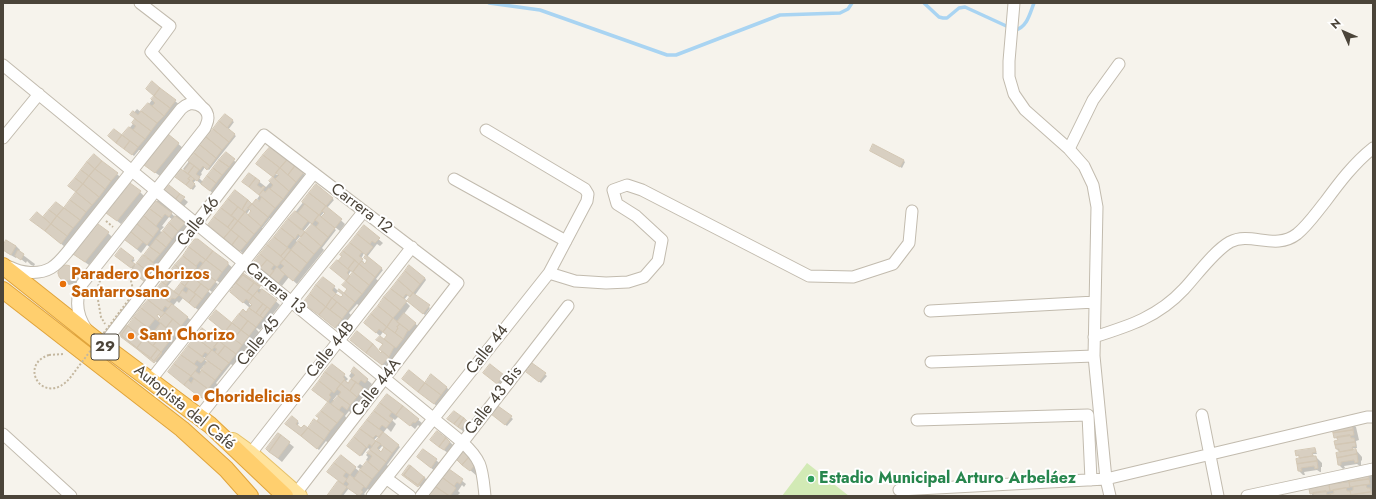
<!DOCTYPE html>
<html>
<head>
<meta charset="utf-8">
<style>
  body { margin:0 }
  #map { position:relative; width:1376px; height:499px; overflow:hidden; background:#f6f3ec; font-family:Jost,sans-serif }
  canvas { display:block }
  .frame { position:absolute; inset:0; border:4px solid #4b4439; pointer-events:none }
  .north { position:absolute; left:1324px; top:12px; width:40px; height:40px; -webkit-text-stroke:3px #fff; paint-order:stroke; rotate:315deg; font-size:11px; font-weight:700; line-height:16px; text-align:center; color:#4b4439 }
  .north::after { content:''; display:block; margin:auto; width:14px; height:18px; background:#4b4439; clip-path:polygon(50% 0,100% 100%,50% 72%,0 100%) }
</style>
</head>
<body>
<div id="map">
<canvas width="1376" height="499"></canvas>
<div class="frame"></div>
<div class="north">N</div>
</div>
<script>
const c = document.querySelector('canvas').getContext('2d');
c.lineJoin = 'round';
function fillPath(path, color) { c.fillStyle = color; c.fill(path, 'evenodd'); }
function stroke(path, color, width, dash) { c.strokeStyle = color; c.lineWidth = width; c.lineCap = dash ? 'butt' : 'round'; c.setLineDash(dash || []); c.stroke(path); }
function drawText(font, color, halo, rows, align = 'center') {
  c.font = font + ' Jost,sans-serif'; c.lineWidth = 4; c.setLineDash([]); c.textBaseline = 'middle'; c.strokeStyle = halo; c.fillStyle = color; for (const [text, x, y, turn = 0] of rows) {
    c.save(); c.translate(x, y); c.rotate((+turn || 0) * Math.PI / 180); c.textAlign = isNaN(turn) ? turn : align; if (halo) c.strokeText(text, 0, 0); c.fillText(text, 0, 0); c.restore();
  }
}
fillPath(new Path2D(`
  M807 463 849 496H782Z`), '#d2eab5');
fillPath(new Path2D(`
  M152 83 180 105 143 150H139L134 156 111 138 126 139 124 135 136 120 132 115 137 109 142 113 155 96Z
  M225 115 234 122 228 130 236 136 209 170 205 167 201 173 202 174 199 178 203 182 226 154 238 164 214 194 196 180 193 183 196 186 193 190 178 178 186 172 183 169Z
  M169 136 183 148 160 176 149 168Z
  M873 152 903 160 905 162 902 168Z
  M262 168 303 173 307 177 273 220 270 218 262 228 267 232 246 256 209 225 236 192 252 205 260 201 257 199 260 195 244 182 257 180 266 187 274 178ZM275 171 283 177 275 174ZM250 209 253 211 248 216 246 215Z
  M117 174 121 178 65 247 48 233V221Z
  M169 186 188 202 182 209 194 219 157 267 133 269 118 257 133 259 135 260 132 263 136 266 150 260 145 255 151 248 147 245 141 253 126 240ZM175 209 180 212 175 217 171 213ZM169 217 173 220 163 233 160 231 164 227 162 226Z
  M316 186 334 200 327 208 345 224 340 231 325 219 326 210 320 217 336 230 322 248 324 250 297 284 289 277 282 286 255 263ZM310 223 312 224 305 234 303 232ZM301 235 302 237 298 243 296 241Z
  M140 192 144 196 121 224 107 213Z
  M364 227 383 243 380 246 377 244 367 257 383 270 376 279 379 281 360 306 357 304 349 313 352 316 339 331 308 306 334 287 338 291 335 295 341 299 348 290 347 281 339 262 343 256 342 255ZM364 253 367 255 365 258 369 260 365 265 363 263 364 262 361 259ZM351 271 354 273 350 277 348 275Z
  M108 233 112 237 89 265 79 258Z
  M196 240 227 263 234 269 220 283 204 271 203 273 218 284 212 292 208 289 207 290 214 297 202 313 183 298 179 303 177 301 173 306 192 321 186 329 183 326 182 327 187 332 161 366 123 334ZM181 269 189 275 175 293 167 287ZM158 313 163 317 160 320 155 317Z
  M7 242 16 246 20 250 19 252 35 264 34 266 31 265 27 261 26 263 17 256 16 258 7 253 3 249Z
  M66 266 71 268 75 272 78 279 76 283 69 285 60 278 59 271 62 267Z
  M243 276 260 289H262L261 290 262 291 263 290 280 305 260 330 257 328 256 329 261 334 249 350 246 348 233 366 231 364 216 383 218 385 208 403 169 372 195 338 219 342 243 311 246 313 250 308 231 292ZM250 302 255 308 249 304ZM204 357 209 361 208 363 203 358ZM204 365 206 367 202 373 200 370Z
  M425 278 426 280 415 295 430 308 425 315 410 303 411 297 408 295 404 300 410 306 404 314 419 327 408 338 409 340 400 351 399 350 394 356 396 357 387 368 372 357 381 354 383 345 378 340H384L388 336 383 332 380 336 365 323Z
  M533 365 547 376 541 383 529 373Z
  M354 369 372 384 369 388 372 391 351 413 349 411 345 416 347 419 328 443 326 441 319 450 288 426 292 417 299 423 297 426 301 429 312 432 320 419 318 416 329 402 317 394 344 375 348 379 346 381 349 384 352 379 349 376ZM337 395 339 397 335 402 333 400Z
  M485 373 503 376 509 382 503 389Z
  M431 376 451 391 441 409 426 398V385Z
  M387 395 422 423 420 427 418 425 415 429 399 416 395 420 392 418 391 419 396 424 391 432 387 428 383 433 400 447 387 465 389 467 370 491 368 489 364 494 366 496H358L349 488 343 496H328L339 481 341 456 360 472 362 470 357 467 360 464 364 467 369 462 366 460 368 457 366 455 371 450 368 448 362 456 348 446ZM378 436 380 438 377 442 374 440ZM383 445 386 447 381 453 378 451Z
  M499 407 513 419 507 426 494 416Z
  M464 419 471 426 464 432 457 426Z
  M1352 423 1356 427 1359 440 1356 441 1357 448H1353L1354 451 1356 450 1362 457V460L1361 461V466H1360L1357 464 1344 466 1345 468 1343 469 1339 465 1340 450 1338 451 1337 449 1339 441 1335 437Z
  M279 435 294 447 282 462 271 453Z
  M450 442 454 446 448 453 438 446Z
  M1315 449 1317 454H1313L1314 457H1316L1322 463V467H1321V472H1320L1317 470 1304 472 1305 475H1303L1299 471 1300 457 1297 455Z
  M424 450 443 466 437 473 418 457Z
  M457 459 483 469 477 476Z
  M450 471 466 484 464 487 462 485 458 491 460 493 457 496H432L431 495Z
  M1372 472H1373V496H1313L1311 493 1309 482 1367 473 1370 475H1373Z
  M424 477 428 481 422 488 409 479Z`), '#0003');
stroke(new Path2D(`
  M489 3 540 10 667 55H676L780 15 840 13 848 9 852 3
  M924 3 939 17 943 18H947L959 8 965 7 1015 30C1027 28 1030 13 1034 3`), '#a9d4f2', 3.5);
const building = new Path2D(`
  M152 81 160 88 154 96 146 89Z
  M160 88 176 100 170 108 154 96Z
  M154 96 170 108 164 116 152 106 155 103 151 99Z
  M148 103 164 116 157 123 141 111Z
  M133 111 138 115 141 111 157 123 151 131 130 115Z
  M225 114 233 120 227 128 219 121Z
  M135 119 151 131 145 139 133 130 136 126 132 123Z
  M219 121 235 134 229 142 213 129Z
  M129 127 145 139 138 147 122 135Z
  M114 129 122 135 116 143 108 136Z
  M213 129 229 142 222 150 206 137Z
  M168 134 179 143 155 173 144 165Z
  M122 135 130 141 124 149 116 143Z
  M206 137 222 150 216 158 200 145Z
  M130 141 138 147 132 155 124 149Z
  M873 144 904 160 900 167 870 151Z
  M200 145 216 158 210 166 194 153Z
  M270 147 287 160 280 168 263 155Z
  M226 152 235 159 229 167 219 160Z
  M194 153 210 166 207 170 203 166 200 170 188 161Z
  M94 154 102 161 95 169 87 162Z
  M263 155 280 168 273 177 256 164Z
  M219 160 229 167 222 175 213 168Z
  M287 160 295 166 288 175 280 168Z
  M102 161 118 173 111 181 95 169Z
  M87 162 95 169 89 176 81 170Z
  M190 163 194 166 188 174 184 171Z
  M194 166 199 170 196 174 200 177 197 181 188 174Z
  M295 166 304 172 296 182 288 175Z
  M213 168 222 175 216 183 207 176Z
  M280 168 296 182 289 191 275 179 279 175 276 173Z
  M95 169 111 181 105 189 89 176Z
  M181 169 191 176 188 179 190 180 186 185 175 177Z
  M81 170 89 176 83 184 75 178Z
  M249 173 256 178 249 187 242 182Z
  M89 176 105 189 99 197 83 184Z
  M191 176 194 179 192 181 195 184 191 189 186 185 190 180 188 179Z
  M207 176 216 183 210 191 201 184Z
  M273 177 289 191 283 199 270 189 273 185 269 181Z
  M75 178 83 184 76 192 68 186Z
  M256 178 260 181 257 185 261 188 263 186 265 187 259 195 249 187Z
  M130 183 141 191 117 221 106 213Z
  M83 184 99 197 92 205 76 192Z
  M316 184 333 198 326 206 309 193Z
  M169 185 180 194 174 201 162 193Z
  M269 188 283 199 275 208 259 195 263 190 265 192Z
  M235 190 248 200 242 210 228 199Z
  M76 192 92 205 86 212 70 200Z
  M309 193 326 206 319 215 302 202Z
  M180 194 185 197 178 205 174 201Z
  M262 197 275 208 268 217 252 204 256 199 259 201Z
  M228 199 238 207 231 216 221 208Z
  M70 200 86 212 80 220 64 208Z
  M248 200 252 204 245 212 242 210Z
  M156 201 172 213 169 217 165 214 162 218 150 209Z
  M56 202 64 208 57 216 49 210Z
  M252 204 268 217 261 226 248 215 251 211 248 208Z
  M305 204 319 215 312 224 298 213Z
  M326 206 342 219 335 228 321 217 325 213 322 211Z
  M238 207 245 212 238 221 231 216Z
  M64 208 80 220 73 228 57 216Z
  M221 208 235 218 228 227 214 217Z
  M150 209 162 218 156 226 144 216Z
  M49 210 57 216 51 224 43 217Z
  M295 211 308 221 301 230 288 219Z
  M37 212 51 224 45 231 30 220Z
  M245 212 261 226 254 234 238 221Z
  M319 215 335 228 328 237 316 227 319 223 315 220Z
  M57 216 73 228 67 236 51 224Z
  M144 216 159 229 153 237 137 224Z
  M175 216 185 223 178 231 169 223Z
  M214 217 231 230 224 238 208 225Z
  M235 218 238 221 231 230 228 227Z
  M288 219 305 232 301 237 298 234 295 239 281 228Z
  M238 221 254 234 247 243 231 230Z
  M169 223 178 231 172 239 163 231Z
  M51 224 67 236 61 244 45 231Z
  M98 224 109 232 85 262 73 254Z
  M137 224 153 237 147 245 131 232Z
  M312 224 328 237 321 246 305 232Z
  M364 225 380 238 375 243 372 241 370 244 357 234Z
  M281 228 294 238 287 247 274 237Z
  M231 230 239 236 232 245 224 238Z
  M163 231 172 239 166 247 156 239Z
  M131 232 143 242 137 249 125 240Z
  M305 232 321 246 314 254 298 241Z
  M357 234 373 247 366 255 350 243Z
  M239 236 247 243 241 250 239 251 232 245Z
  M274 237 288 248 281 256 267 245Z
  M156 239 166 247 160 254 150 247Z
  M195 239H198L213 251 206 260 189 247Z
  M6 240 16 246 11 255 3 250V246Z
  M298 241 314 254 307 263 291 250Z
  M350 243 362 252 359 256 363 259 359 264 343 251Z
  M267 245 284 259 277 267 260 254Z
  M150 247 160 254 153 262 144 255Z
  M189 247 206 260 203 263 200 261 196 266 183 256Z
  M121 248 134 258 131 261 135 264 131 268 115 256Z
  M288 248 291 250 284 259 281 256Z
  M18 250 24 254 21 260 15 256Z
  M291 250 307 263 300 272 284 259Z
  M213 251 228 262V265L222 272 206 260Z
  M343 251 355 260 348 269 338 261 342 256 340 255Z
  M260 254 267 260 260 268 253 263Z
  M143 255 157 266 151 274 137 263Z
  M366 255 382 268 375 277 359 264 362 261 365 264 367 260 364 258Z
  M183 256 197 267 190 276 175 265Z
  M284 259 300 272 293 281 280 270 284 266 280 263Z
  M206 260 222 272 216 281 199 269Z
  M267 260 274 265 271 269 274 271 270 276 260 268Z
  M337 260 349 270 347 273 350 276 346 281 330 268Z
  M355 260 359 264 353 272 348 269Z
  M137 263 151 274 145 282 131 271Z
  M359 264 375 277 369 285 353 272Z
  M58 273a8 8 0 1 1 16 0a8 8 0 1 1-16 0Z
  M175 265 179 268 173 276 169 273Z
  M409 265 425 278 420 284 405 271Z
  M277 267 285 274 278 283 270 276Z
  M202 270 216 281 209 290 192 277 197 271 200 273Z
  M405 271 420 284 413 293 398 280Z
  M353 272 369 285 362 294 346 281Z
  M169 273 173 276 166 285 162 282Z
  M243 273 261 286H259L243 275 236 283H235Z
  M188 274 192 277 185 286 181 283Z
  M243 275 254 283 247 292 236 283Z
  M192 277 201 284 194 293 185 286Z
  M323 277 335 286 332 290 336 294 332 298 316 285Z
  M398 280 413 293 410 297 406 294 403 298 391 289Z
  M346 281 362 294 355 302 344 293 347 289 342 285Z
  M162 282 167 286 160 295 155 291Z
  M181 283 185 286 179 295 174 292Z
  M236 283 253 296 249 301 246 299 243 303 230 292Z
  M254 283 260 287 253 296 247 292Z
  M201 284 209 290 202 299 194 293Z
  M316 285 332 298 326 307 310 294Z
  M167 286 179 295 175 299 172 298 169 302 160 295Z
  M189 289 196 294 189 303 179 295 182 290 186 293Z
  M262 289 277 300 270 309 253 296 257 291 259 293Z
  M339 289 355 302 348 311 332 298 336 294 341 297 343 295 338 291Z
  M391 289 407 301 400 310 384 297Z
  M155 291 172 304 168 308 165 306 162 311 148 300Z
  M413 293 430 305 423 314 407 301Z
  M196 294 202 299 195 308 189 303Z
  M310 294 326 307 319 315 303 303Z
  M253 296 263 304 256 313 249 308 252 305 249 302Z
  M384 297 400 310 393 318 378 306Z
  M332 298 337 302 330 310 326 307Z
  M148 300 165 313 161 317 158 314 157 316 160 319 158 321 141 308Z
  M337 302 348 311 342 319 330 310Z
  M172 304 188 317 181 326 165 313Z
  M263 304 267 307 260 316 256 313Z
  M378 306 393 318 387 327 371 314Z
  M267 307 270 309 263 318 260 316Z
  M326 307 342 319 335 328 319 315Z
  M141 308 155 319 148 328 134 317Z
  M249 308 263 318 256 327 239 314 243 309 246 312Z
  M216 310 232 323 225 332 209 319Z
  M165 313 173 319 166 328 158 321Z
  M404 313 416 323 409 331 397 322Z
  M239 314 248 321 241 330 232 323Z
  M371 314 387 327 383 332 379 329 376 333 364 323Z
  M134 317 151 330 147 335 145 333 142 337 128 326Z
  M393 318 400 324 397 327 398 328 395 333 387 327Z
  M173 319 181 326 175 334 166 328Z
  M248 321 256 327 249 336 241 330Z
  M161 323 169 330 163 339 154 332Z
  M232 323 241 330 234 339 225 332Z
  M400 324 408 330 403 339 395 333 398 328 397 327Z
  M127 325 128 326 122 334V336L137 348V349L121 337 120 333Z
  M128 326 144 339 137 348 122 336V334Z
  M387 327 403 339 396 348 384 339 387 335 383 332Z
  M202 328 219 341 212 350 195 337Z
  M151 330 160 337 153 346 148 342 151 337 148 335Z
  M169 330 175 334 168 343 163 339Z
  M241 330 249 336 242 345 234 339Z
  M357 331 373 344 366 353 350 340Z
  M225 332 242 345 236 354 219 341Z
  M380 336 394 347 389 357 379 349 383 344 376 340Z
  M160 337 168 343 161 352 153 346Z
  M195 337 212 350 208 354 205 352 202 356 188 346Z
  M144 339 158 349 151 358 137 348Z
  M219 341 225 346 218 355 215 352 217 349 214 347Z
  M373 344 381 353 382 351 389 357 382 365 366 353Z
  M188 346 205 359 201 363 197 360 194 364 181 355Z
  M225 346 236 354 229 363 218 355Z
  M137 348 154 361 161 352 162 353 154 363 137 349Z
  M158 349 161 352 154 361 151 358Z
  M212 350 229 363 222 371 205 359Z
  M181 355 198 367 191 376 174 364Z
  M208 361 222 371 215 380 201 370Z
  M532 363 546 373 539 382 526 372Z
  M174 364 191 376 184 385 168 372Z
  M332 364 345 374 343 377 345 379 341 384 325 372Z
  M490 364 504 375 497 384 483 373Z
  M354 367 368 379 365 383 361 380 358 384 351 379 355 375 351 372Z
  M202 370 215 380 208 389 191 376 195 371 199 374Z
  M409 370 425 383 418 392 402 379Z
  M325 372 341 384 334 393 319 381Z
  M431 374 447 387 441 395 425 383Z
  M194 379 208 389 201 398 184 385 188 380 191 383Z
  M351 379 356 382 350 391 341 384 344 380 348 383Z
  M319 381 332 391 329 395 331 397 328 402 312 390Z
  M356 382 363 388 357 397 350 391Z
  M425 383 441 395 434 404 418 392Z
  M341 384 357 397 350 405 338 396 341 392 337 389Z
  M387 394 403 406 396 415 380 403Z
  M338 396 350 405 347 410 342 406 339 410 331 404Z
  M328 402 344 414 337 423 321 411Z
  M380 403 392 412 389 416 393 419 390 423 374 411Z
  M403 406 419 419 415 423 413 422 410 426 396 415Z
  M498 406 512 416 505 425 491 414Z
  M321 411 337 423 330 431 317 421 319 418 316 416Z
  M374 411 390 423 386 428 382 425 379 429 367 420Z
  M454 411 461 416 454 424 447 419Z
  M292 416 298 421 296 424 301 428 304 425 308 428 301 436 285 424Z
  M461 416 464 418 458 427 454 424Z
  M464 418 467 421 461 429 458 427Z
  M314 419 330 431 324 440 308 428Z
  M367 420 383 432 379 438 376 435 373 438 360 429Z
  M1352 422 1353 430 1333 433 1332 425Z
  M308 428 324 440 317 449 301 436Z
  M360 429 376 441 372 446 369 444 367 448 354 437Z
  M1353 430 1354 435 1334 438 1333 433Z
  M437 431 446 438 439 447 430 440Z
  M383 432 399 445 392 453 376 441Z
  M278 433 281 435 269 452 266 449Z
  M281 435 290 442 278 458 269 452Z
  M1350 435 1351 438H1354L1355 442 1335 445 1334 441 1338 440 1337 437Z
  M354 437 366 447 360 456 347 446Z
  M446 438 450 442 444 450 439 447Z
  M376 441 381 444 377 448 381 452 384 447 392 453 386 462 370 450Z
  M1355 442 1356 446 1352 447 1353 450 1339 452V449H1336L1335 445Z
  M1315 448 1316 452 1312 453 1313 456 1299 458V455L1296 456 1295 451Z
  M423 449 437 459 431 468 417 457Z
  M1356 449 1357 454 1337 458 1336 453Z
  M370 450 386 462 379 471 368 462 372 456 367 453Z
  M463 450 470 456 462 465 456 459Z
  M1357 454 1358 462 1355 463 1354 460 1341 462V465H1338L1337 458Z
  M341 455 356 467 350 475 334 463Z
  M470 456 477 462 470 471 462 465Z
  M1313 456H1316L1317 461 1297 464 1296 459Z
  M367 461 379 471 372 479 360 470Z
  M1317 461 1318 468 1315 469 1314 466 1301 468 1302 471H1298L1297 464Z
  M334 463 346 472 343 476 347 479 343 484 327 472Z
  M409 465 411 466 404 475 418 485 424 477H425L418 487 402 475Z
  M411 466 424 477 418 485 404 475Z
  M449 469 463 479 460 484 457 482 454 486 443 478Z
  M360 470 372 479 366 488 354 479Z
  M1368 472 1369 479 1349 482 1348 475Z
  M350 475 364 486 361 490 363 492 359 496 346 487 349 484 346 481Z
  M443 478 456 488 450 496 436 487Z
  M1369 479 1370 484 1350 487 1349 482Z
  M338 481 347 487 340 496H327Z
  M1349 482 1350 487 1330 491 1329 485Z
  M1329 485 1330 491 1310 494 1309 489Z
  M1366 485 1367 488H1370L1371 492 1351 495 1350 491 1353 490V487Z
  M436 487 449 496H431L430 495Z
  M1346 488 1347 491H1350L1351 495 1331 496 1330 494 1334 493 1333 490Z
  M1326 491 1327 495 1330 494 1331 496H1314L1313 493Z
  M1371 492 1372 496H1351V495Z`);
fillPath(building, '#d8cfc1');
stroke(building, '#d3c7b4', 1);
const minor = new Path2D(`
  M140 3 170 26 151 52 201 106
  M1014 3 1009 61V77L1014 94 1025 110 1069 149 1084 166 1093 185 1097 207 1094 356 1106 479 1110 496
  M3 65 462 442C483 461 482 469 485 496
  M3 138 39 94
  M1069 149 1093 100 1119 64
  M454 179 566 241
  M10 267C21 273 39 275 51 268 58 264 64 256 69 250L181 109C183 107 186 105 189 104 198 102 208 109 208 118 208 122 206 125 205 128L82 284C75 300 76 315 87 330
  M549 273 575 281 606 283 628 282 644 277 658 261 662 240 636 216 617 204 613 190 627 185 642 190 809 276 853 277 893 264 909 243 912 211
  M930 311 1095 302
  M1094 337C1129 326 1158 317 1184 289 1197 275 1214 251 1230 242 1251 231 1275 251 1297 234 1308 225 1316 213 1325 202 1339 183 1354 163 1373 148
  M103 345 264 135 458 283 297 492
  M931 362 1094 356
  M150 381 314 173
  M1202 415 1218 496
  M199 417 364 211
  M917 420 1088 415 1091 480
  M3 434 71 496
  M251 453 412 247
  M386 478 410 496
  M899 490 1106 479 1367 417H1373
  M372 496 549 273 587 201 588 194 585 189 486 130
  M421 496 568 306
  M1247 496 1373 469`);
const major = new Path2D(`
  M233 440 251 453 300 496`);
const highway = new Path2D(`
  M3 266 95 339 210 425 285 496
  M3 290 182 429 226 469 250 496`);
stroke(minor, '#c2bbae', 13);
stroke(major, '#e6c16a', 16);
stroke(highway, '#e0a43c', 18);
stroke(new Path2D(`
  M106 221 113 227
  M98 300 101 317 105 324
  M49 355 64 354`), '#c4b79f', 2, [2, 2]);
stroke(minor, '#fff', 11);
stroke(major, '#ffe39c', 14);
stroke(highway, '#ffcf6e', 16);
stroke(new Path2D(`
  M49 355C17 365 44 408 70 378L130 298C141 271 108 262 100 281 97 286 98 294 98 300`), '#c4b79f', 2, [2, 2]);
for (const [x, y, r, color] of [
  [63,284,4,"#e8710a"],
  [131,336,4,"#e8710a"],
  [196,398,4,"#e8710a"],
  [811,479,4,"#2e9e5b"]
]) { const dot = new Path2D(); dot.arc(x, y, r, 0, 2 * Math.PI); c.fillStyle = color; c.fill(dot); stroke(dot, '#fff', 1.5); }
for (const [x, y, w] of [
  [105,347,28]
]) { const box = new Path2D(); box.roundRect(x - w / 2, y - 13, w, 26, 3); c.fillStyle = '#fff'; c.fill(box); stroke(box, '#4b4439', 1); }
drawText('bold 15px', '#4b4439', null, [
  ["29",105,347]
]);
drawText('16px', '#4b4439', '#fff', [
  ["Carrera 12",361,209,37],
  ["Calle 46",199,222,-52],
  ["Carrera 13",275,289,39],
  ["Calle 45",259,342,-51],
  ["Calle 44B",331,350,-52],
  ["Calle 44",488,350,-52],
  ["Calle 44A",377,388,-52],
  ["Calle 43 Bis",494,401,-52],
  ["Autopista del Café",184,408,39]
]);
drawText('bold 16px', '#c56008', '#fff', [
  ["Paradero Chorizos",71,275],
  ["Santarrosano",71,293],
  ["Sant Chorizo",139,336],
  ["Choridelicias",204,398]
], 'left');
drawText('bold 16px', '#27864d', '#fff', [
  ["Estadio Municipal Arturo Arbeláez",819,479]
], 'left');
</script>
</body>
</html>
